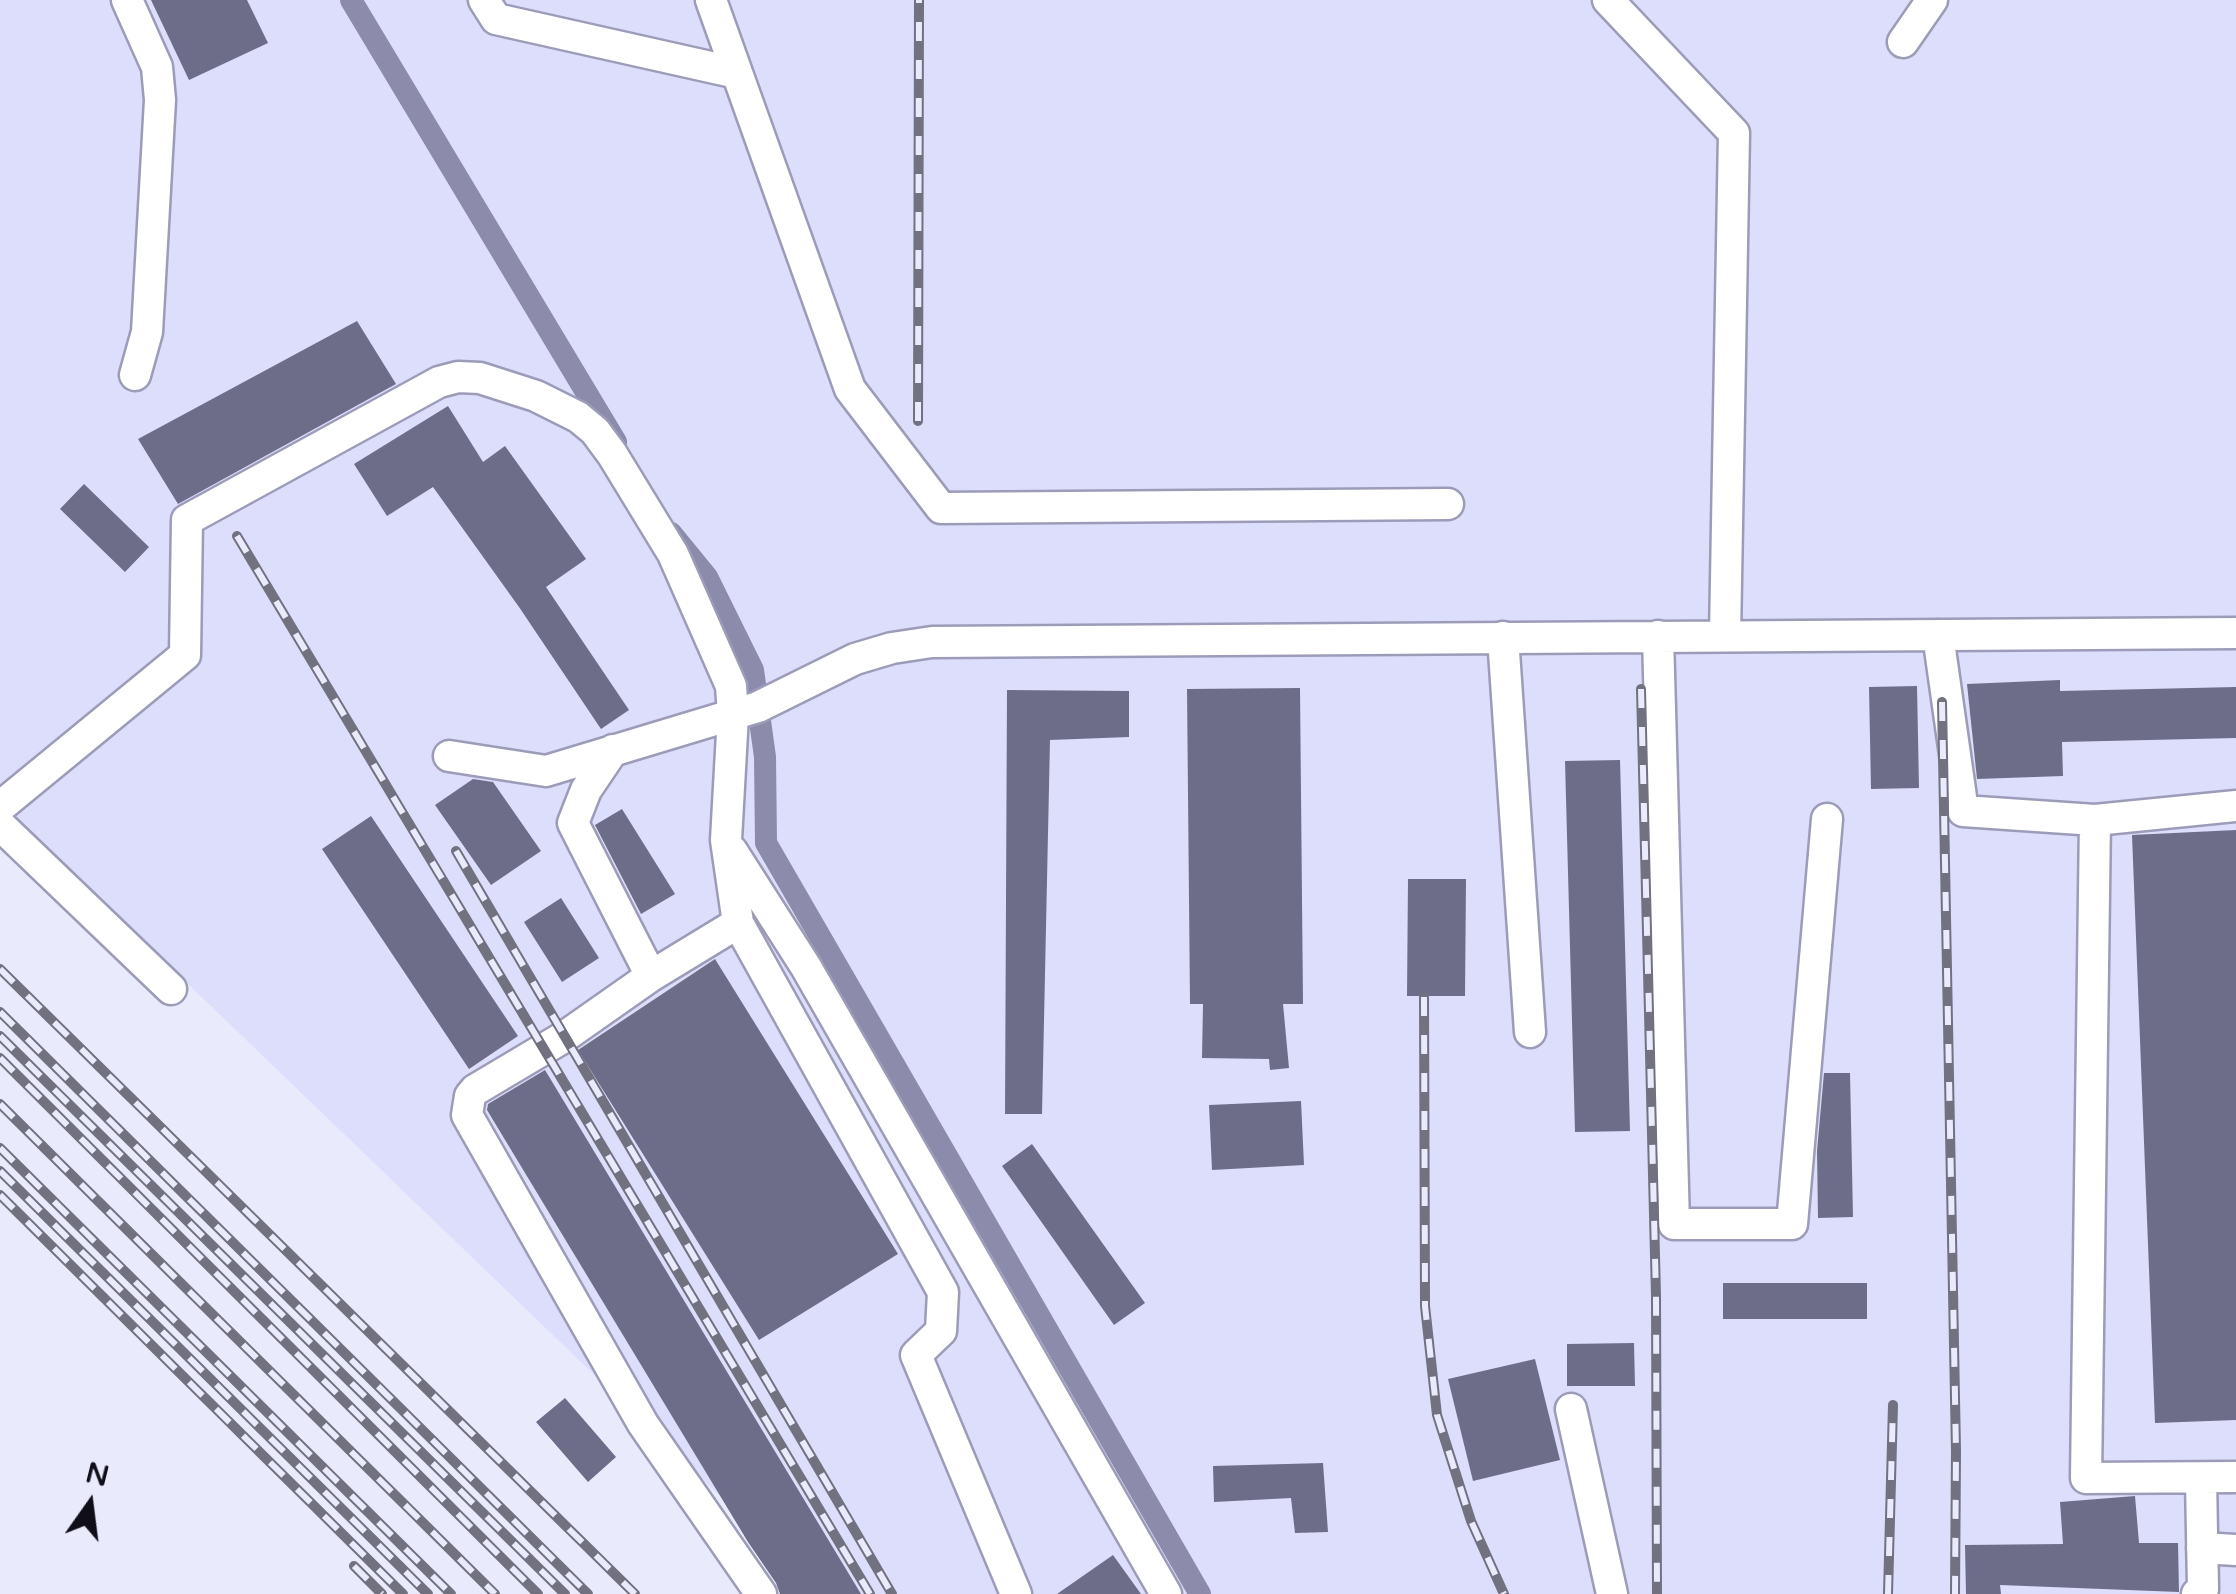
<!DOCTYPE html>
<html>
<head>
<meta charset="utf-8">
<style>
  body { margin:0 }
  #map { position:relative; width:2236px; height:1594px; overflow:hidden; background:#eaeafd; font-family:"Varela Round",sans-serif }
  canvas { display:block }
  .north { position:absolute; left:40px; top:1454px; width:100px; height:100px; -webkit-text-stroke:8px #eaeafd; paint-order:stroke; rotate:14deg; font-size:28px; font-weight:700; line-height:40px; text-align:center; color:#0f0e19 }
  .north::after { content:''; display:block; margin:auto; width:35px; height:45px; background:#0f0e19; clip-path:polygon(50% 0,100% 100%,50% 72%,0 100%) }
</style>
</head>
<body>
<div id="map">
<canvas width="2236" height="1594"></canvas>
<div class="north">N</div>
</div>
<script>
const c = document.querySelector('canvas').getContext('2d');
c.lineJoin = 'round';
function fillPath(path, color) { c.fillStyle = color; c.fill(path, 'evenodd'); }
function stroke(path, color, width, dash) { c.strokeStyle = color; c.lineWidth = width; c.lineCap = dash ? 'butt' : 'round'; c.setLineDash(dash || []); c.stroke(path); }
fillPath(new Path2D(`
  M0 0H2236V1594H822L0 803Z`), '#ddddfc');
stroke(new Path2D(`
  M351 0 616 442
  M671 533 707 577 753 670 765 757 766 843 1200 1594`), '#8c8bac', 22);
fillPath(new Path2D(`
  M151 0H247L268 43 189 80Z
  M357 321 396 384 178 504 138 439Z
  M448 406 483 462 505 446 586 559 546 587 629 710 601 729 519 607 433 487 387 516 354 464Z
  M84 484 149 547 125 572 60 509Z
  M2060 680V691L2236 687V738L2062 742 2063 776 1977 779 1967 684Z
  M1917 686 1919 788 1871 789 1869 687Z
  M1300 688 1303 1004H1283L1289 1068 1270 1070 1269 1059 1202 1058 1203 1004H1190L1187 689Z
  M1007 690 1129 691V737L1050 740 1042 1114H1005Z
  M1620 760 1630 1131 1575 1132 1565 761Z
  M473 779 493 782 541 851 491 885 435 805Z
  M622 809 675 894 641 914 595 825Z
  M371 816 518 1036 469 1069 322 849Z
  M2236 830V1420L2155 1423 2132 835Z
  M1408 879H1466L1465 996H1407Z
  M561 898 599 958 562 982 524 922Z
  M715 959 898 1254 759 1340 578 1050Z
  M545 1070 861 1594H780L776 1583 748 1542 487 1110 488 1104Z
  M1824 1073H1850L1853 1217 1818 1218 1817 1151Z
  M1301 1101 1304 1165 1212 1170 1209 1105Z
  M1032 1144 1145 1303 1114 1325 1002 1166Z
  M1723 1283H1867V1319H1723Z
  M1634 1343 1635 1386H1567V1344Z
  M1535 1359 1560 1460 1473 1481 1448 1379Z
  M565 1398 616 1457 588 1482 536 1422Z
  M1323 1463 1328 1532 1295 1533 1291 1498 1214 1502 1213 1466Z
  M2135 1496 2139 1543H2178L2179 1592 2000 1585 2001 1594H1966L1965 1545 2063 1544 2060 1502Z
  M1113 1555 1141 1594H1057Z`), '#6e6d89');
const minor = new Path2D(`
  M127 0 157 67 160 100 147 332 135 375
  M484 0 496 19 737 73
  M711 0 850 389 941 508 1448 504
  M1608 0 1734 133 1725 636
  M1903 42 1932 0
  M1938 635 1963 811 2095 820 2236 806
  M1658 636 1674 1224H1792L1827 819
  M1503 637 1530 1032
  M613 750 586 790 573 823 651 976 738 923
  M449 756 546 771 758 707 855 659 892 648 932 642 2236 633
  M0 807 185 655 187 520 439 382 458 377 480 378 536 396 578 417 595 431 612 454 673 554 731 686 733 715 726 840 738 923 943 1292 941 1331 916 1355 1016 1594
  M2095 820 2086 1478 2236 1477
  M0 825 171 989
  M732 851 806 967 1166 1594
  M651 976 564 1037 475 1090 470 1096 467 1115 643 1424 761 1594
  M1571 1409 1612 1594
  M2202 1548 2236 1550
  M2197 1594 2203 1589 2201 1478`);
stroke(minor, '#9c9cb9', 35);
stroke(minor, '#fff', 30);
const rail = new Path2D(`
  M918 421 919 0
  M237 536 870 1594
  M1641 689 1656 1296 1657 1594
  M1942 702 1956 1451 1955 1594
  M456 851 892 1594
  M0 969 635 1594
  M1424 997 1425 1306 1437 1415 1471 1521 1504 1594
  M0 1012 588 1594
  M0 1036 565 1594
  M0 1058 538 1594
  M0 1104 495 1594
  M0 1148 451 1594
  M0 1171 428 1594
  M0 1195 403 1594
  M354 1566 382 1594
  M1888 1594 1893 1405`);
stroke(rail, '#71717f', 10);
stroke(rail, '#eaeafd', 6, [19]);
</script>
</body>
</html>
